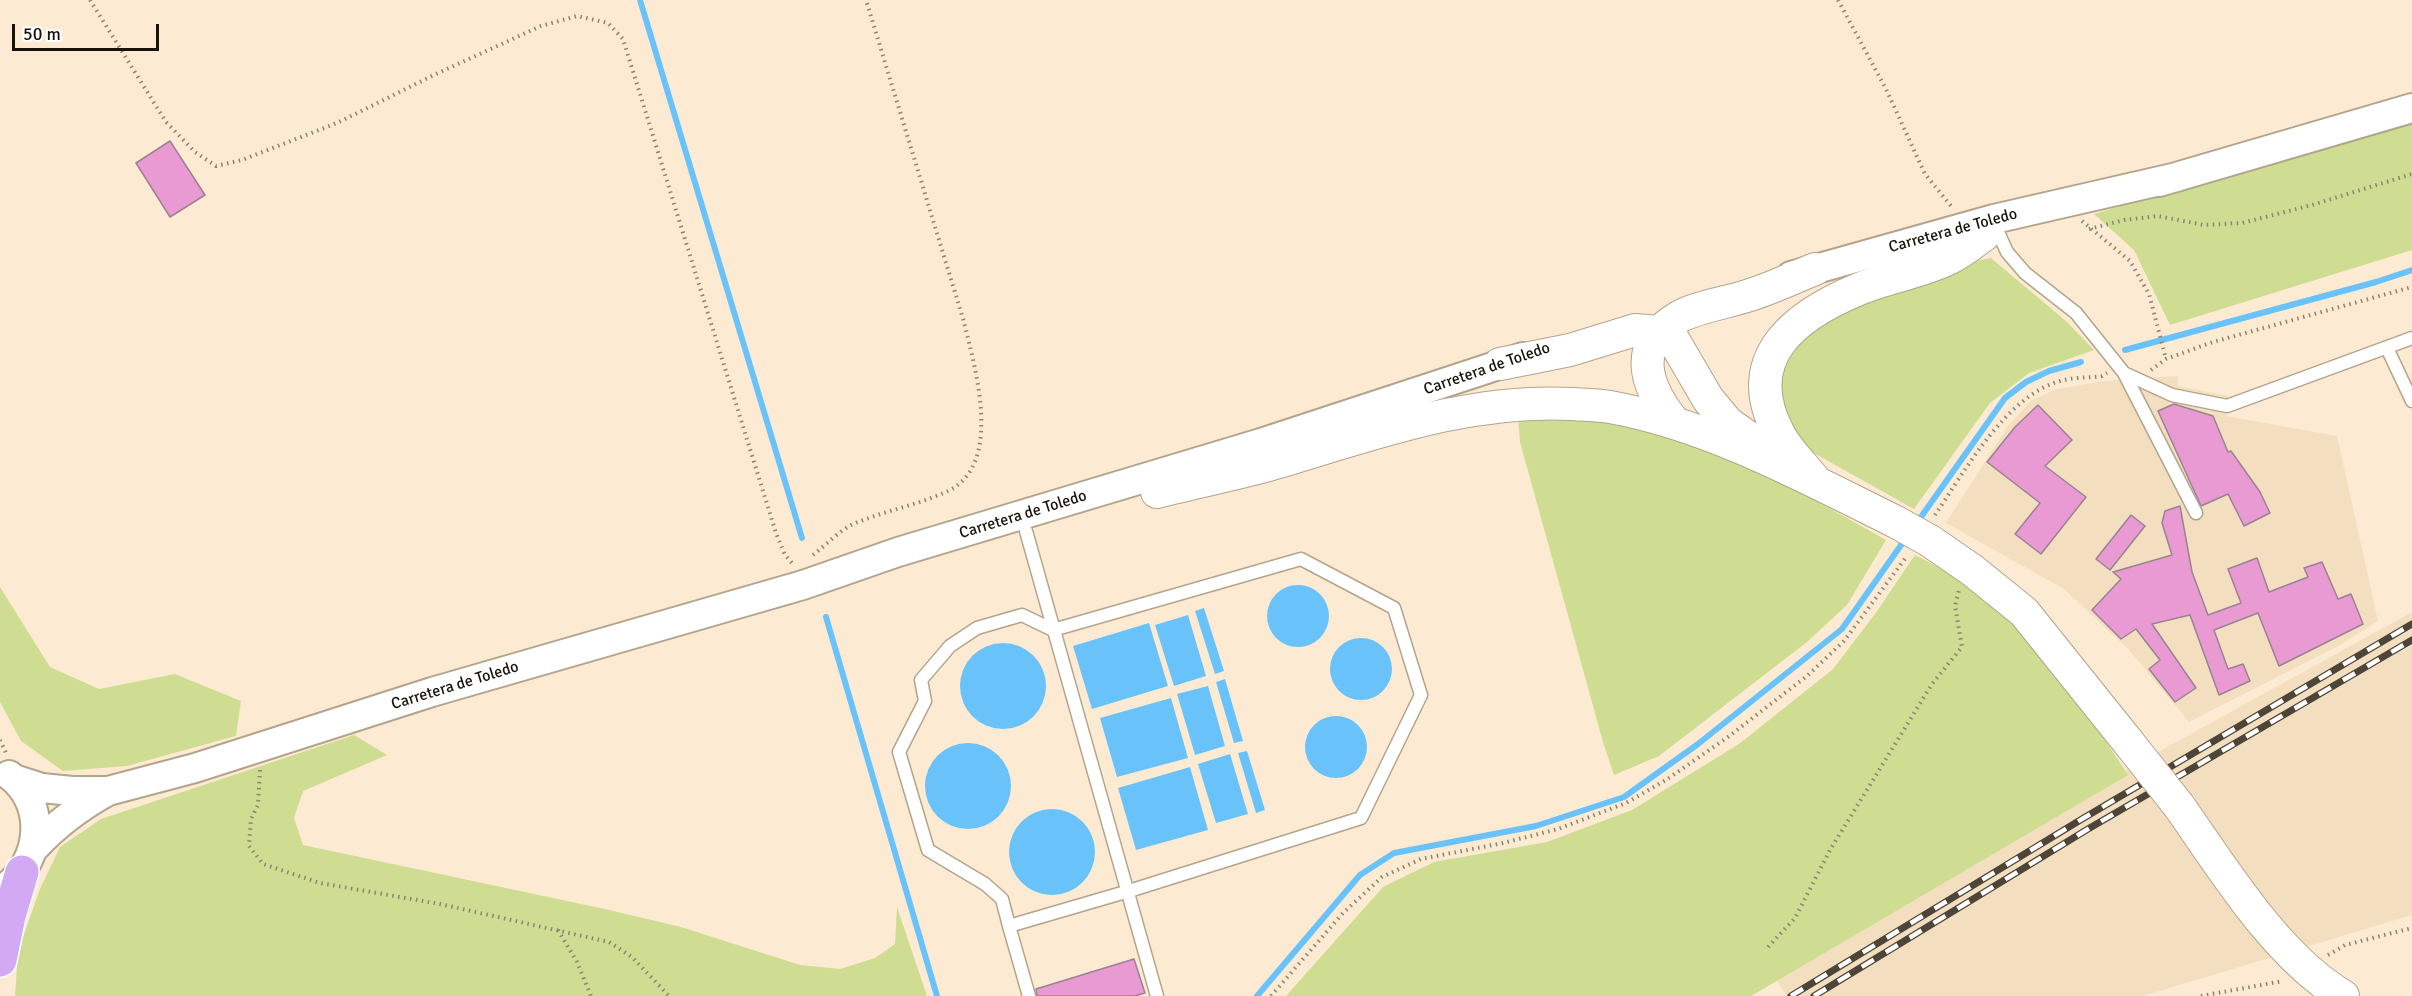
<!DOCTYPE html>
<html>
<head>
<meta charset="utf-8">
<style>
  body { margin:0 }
  #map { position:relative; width:2412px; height:996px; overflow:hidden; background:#fcebd2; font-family:Signika,sans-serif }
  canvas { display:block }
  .scale { position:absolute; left:12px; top:24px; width:147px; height:27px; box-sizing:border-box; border:3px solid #18130a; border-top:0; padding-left:8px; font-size:18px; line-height:21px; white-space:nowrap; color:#18130a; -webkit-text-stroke:4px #fff; paint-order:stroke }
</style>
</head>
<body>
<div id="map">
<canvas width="2412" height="996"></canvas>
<div class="scale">50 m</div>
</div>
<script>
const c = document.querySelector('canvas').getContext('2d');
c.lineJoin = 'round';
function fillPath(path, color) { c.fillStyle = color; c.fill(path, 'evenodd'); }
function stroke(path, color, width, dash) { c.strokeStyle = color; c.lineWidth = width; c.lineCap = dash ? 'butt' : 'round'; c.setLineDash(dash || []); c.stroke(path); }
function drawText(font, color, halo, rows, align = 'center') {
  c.font = font + ' Signika,sans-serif'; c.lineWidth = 6; c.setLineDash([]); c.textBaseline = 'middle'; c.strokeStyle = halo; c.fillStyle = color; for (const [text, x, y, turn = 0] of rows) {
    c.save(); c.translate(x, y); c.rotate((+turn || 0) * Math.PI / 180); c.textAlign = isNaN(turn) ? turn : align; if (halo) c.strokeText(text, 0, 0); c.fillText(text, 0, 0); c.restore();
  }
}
fillPath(new Path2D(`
  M2178 376V386L2228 396 2226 416 2337 436 2378 621 2340 645 2189 722 2129 650 2064 589 1946 523 2008 426 2032 400 2057 389 2104 381Z
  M2412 612V915L2143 996H1787L1768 967Z`), '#f3dfbf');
fillPath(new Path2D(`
  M2412 118V250L2170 325 2134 250 2094 214Z
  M1991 258 2067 322 2094 350 2029 373 1990 403 1914 509 1812 452 1785 422 1780 389 1784 362 1805 327 1961 264Z
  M1573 411 1663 428 1767 473 1886 540 1847 605 1807 642 1659 756 1614 775 1603 742 1520 442 1518 416Z
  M1915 555 1963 580 2008 615 2084 708 2128 775 1751 996H1286L1383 887 1434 862 1547 842 1632 810 1739 744 1833 669 1875 614Z
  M0 587 50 667 99 689 175 674 241 701 236 736 127 766 63 771 21 741 0 702Z
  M354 735 387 755 303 791 294 818 303 845 605 909 681 927 800 965 840 969 875 958 895 944 897 907 927 996H15L18 951 40 889 60 847 101 819Z`), '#cfdd92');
fillPath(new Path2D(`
  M1267 616a31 31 0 1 1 62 0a31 31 0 1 1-62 0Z
  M1204 608 1224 671 1215 674 1195 611Z
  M1188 615 1206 676 1174 686 1155 625Z
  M1149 623 1168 686 1092 709 1073 646Z
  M1330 669a31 31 0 1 1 62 0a31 31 0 1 1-62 0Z
  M960 686a43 43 0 1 1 86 0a43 43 0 1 1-86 0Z
  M1225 679 1243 741 1234 743 1216 682Z
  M1208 686 1225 746 1195 755 1177 694Z
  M1171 698 1188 758 1117 777 1100 718Z
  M1305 747a31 31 0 1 1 62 0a31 31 0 1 1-62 0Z
  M925 786a43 43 0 1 1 86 0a43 43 0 1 1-86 0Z
  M1247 751 1265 810 1256 813 1238 753Z
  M1230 754 1248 814 1216 823 1198 764Z
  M1190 767 1208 830 1136 850 1118 788Z
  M1009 852a43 43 0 1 1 86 0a43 43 0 1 1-86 0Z`), '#69c3fa');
stroke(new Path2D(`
  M640 0 802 538
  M2125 350 2376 282 2412 270
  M1916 524 2005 398 2026 382 2049 371 2081 362
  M826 617 937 996
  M1257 996 1360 875 1394 853 1536 826 1624 797 1698 744 1842 629 1906 538`), '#69c3fa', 6);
const building = new Path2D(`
  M170 141 205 195 170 217 136 163Z
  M2174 404 2213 416 2228 452 2231 451 2260 492 2270 513 2244 526 2228 494 2201 506 2158 411Z
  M2038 405 2072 440 2045 466 2086 497 2041 554 2015 534 2040 503 1987 462 2015 427Z
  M2180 506 2192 572 2208 615 2241 603 2228 569 2257 558 2269 592 2308 577 2304 568 2322 562 2338 599 2351 594 2363 624 2279 666 2258 613 2214 630 2228 669 2243 664 2250 681 2219 695 2190 615 2152 624 2196 688 2175 702 2149 669 2160 660 2136 629 2121 639 2092 610 2121 579 2113 572 2172 555 2162 523 2165 511Z
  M2131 515 2145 526 2110 570 2096 559Z
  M1134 959 1145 993 1135 996H1037L1036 989Z`);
fillPath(building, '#e99ad2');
stroke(building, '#9a8292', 1.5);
const service = new Path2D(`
  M1998 232 2007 252 2025 273 2076 313 2124 373 2196 513
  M2387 348 2412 401
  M2124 373 2172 395 2227 406 2412 338
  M1026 531 1157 996
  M1009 926 1002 899 985 884 928 850 899 752 925 701 921 680 950 646 977 628 1022 615 1053 630 1301 559 1394 608 1421 695 1361 818 1129 891 1009 926 1029 996`);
const tertiary = new Path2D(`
  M2159 182 2412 108
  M1791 276 1994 219 2177 177
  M14 779 42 788 72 791H108L195 768 432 692 803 585 898 552 1261 443 1523 357
  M34 848C56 824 79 807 108 791
  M6 887C42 860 47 803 9 775`);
const secondary = new Path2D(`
  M1500 364 1570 350 1635 330 1659 332 1673 339 1708 399 1728 423 1758 444
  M1674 422C1645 386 1631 345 1679 317 1696 307 1730 302 1750 295 1772 288 1793 278 1815 269
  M1814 479C1802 464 1786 449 1778 432 1739 357 1796 315 1859 289 1888 277 1922 272 1950 258 1962 252 1973 243 1984 235
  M1157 492C1195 482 1234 475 1272 464 1371 435 1468 398 1573 404 1585 405 1598 405 1610 407 1710 425 1805 477 1896 522
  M1930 541 1972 570 2024 612 2129 743
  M2179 806C2224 870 2276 956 2343 996`);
const motorway = new Path2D(`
  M0 960 9 916 22 872`);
stroke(service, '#b3a48c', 15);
stroke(tertiary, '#b3a48c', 32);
stroke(secondary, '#b3a48c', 34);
stroke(motorway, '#fff', 36);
stroke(new Path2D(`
  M90 0 166 122 195 152 216 166 242 160 337 123 436 74 541 26 577 16 608 23 623 39 776 533 785 555 792 563
  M1838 0 1886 89 1925 174 1951 206
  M2082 221 2130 261 2149 294 2166 359
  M2089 229 2124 220 2158 216 2204 225 2242 223 2312 205 2412 174
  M2151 370 2166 359 2213 342 2412 287
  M1935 515C1965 471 2006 396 2060 381 2073 377 2088 378 2102 376L2107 373
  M813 555C826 545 839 531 853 524 884 511 918 505 948 491 1004 464 975 368 964 322L866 0
  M0 740 6 753
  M260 770 258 805 251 819 249 846 263 864 320 883 440 904 609 942 632 957 669 996
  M558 930 577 962 591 996
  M1768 947 1795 918 1830 850 1932 684 1962 647 1955 606 1959 590
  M2328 955 2345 945 2412 928
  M1271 996 1343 913 1382 877 1421 859 1503 843 1558 829 1626 803 1666 780 1728 737 1807 676 1844 641 1907 556
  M2201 996 2283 981`), '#8e8372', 4, [1.5, 4.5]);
stroke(service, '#fff', 12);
stroke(tertiary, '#fff', 28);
stroke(secondary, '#fff', 32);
stroke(motorway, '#d4a9f3', 33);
const rail = new Path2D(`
  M1791 996 2082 819 2412 624
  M1814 996 2088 829 2412 640`);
stroke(rail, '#4d4538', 7);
stroke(rail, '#fff', 4.5, [14]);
const secondaryBridge = new Path2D(`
  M1896 522 1930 541
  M2129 743 2179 806`);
stroke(secondaryBridge, '#b3a48c', 34, []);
stroke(secondaryBridge, '#fff', 32);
drawText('16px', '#18130a', '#fff', [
  ["Carretera de Toledo",1953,231,-15],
  ["Carretera de Toledo",1487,369,-19],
  ["Carretera de Toledo",1023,515,-17],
  ["Carretera de Toledo",455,686,-17]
]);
</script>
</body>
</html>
